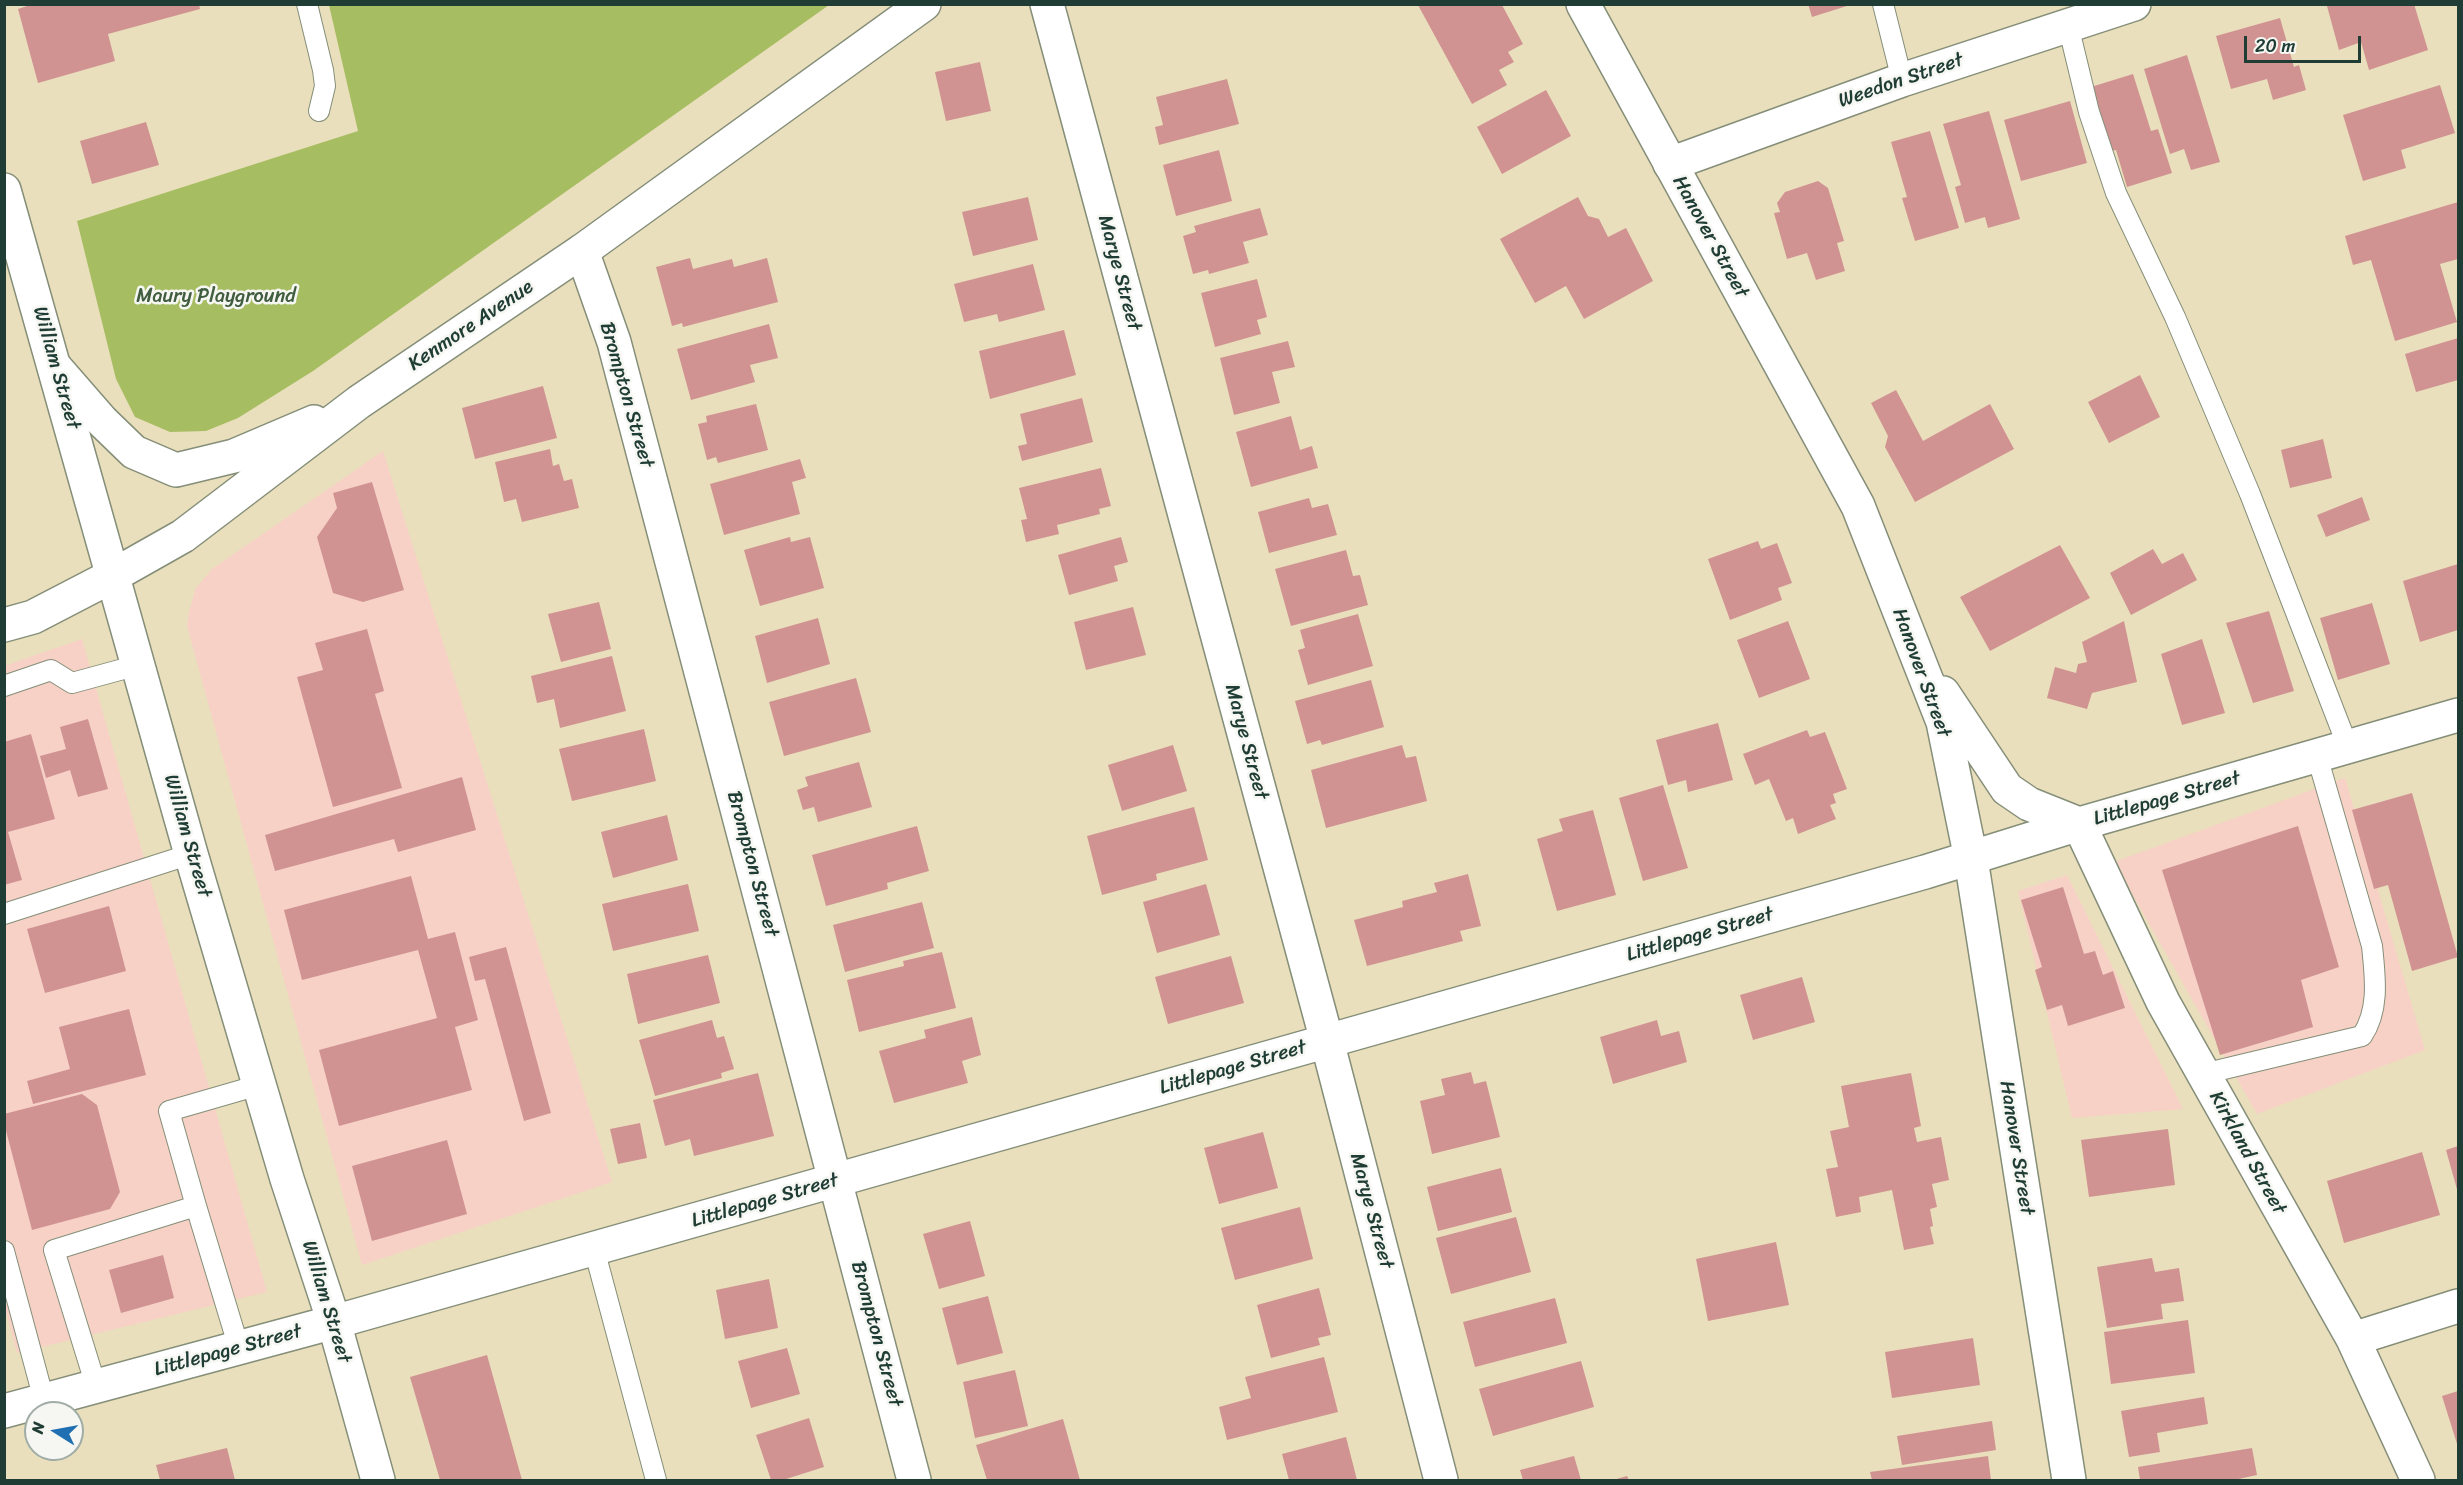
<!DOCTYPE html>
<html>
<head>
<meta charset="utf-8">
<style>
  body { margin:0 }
  #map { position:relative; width:2463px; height:1485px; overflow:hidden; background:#eadfbc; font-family:Sriracha,sans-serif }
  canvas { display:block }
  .frame { position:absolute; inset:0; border:6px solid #1f3d34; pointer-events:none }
  .north { position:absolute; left:24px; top:1401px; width:60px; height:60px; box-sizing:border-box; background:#f6f6f2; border:2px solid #a0aca6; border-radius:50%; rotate:281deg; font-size:16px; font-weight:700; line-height:24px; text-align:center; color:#1f3d34 }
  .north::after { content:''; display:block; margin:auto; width:21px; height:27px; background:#1f6fb2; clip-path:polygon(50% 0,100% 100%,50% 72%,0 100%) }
  .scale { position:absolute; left:2244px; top:36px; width:117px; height:27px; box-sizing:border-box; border:3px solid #1f3d34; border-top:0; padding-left:8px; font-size:18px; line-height:21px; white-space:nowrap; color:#1f3d34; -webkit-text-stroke:4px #f6f6f2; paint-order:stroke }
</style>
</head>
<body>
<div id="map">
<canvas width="2463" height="1485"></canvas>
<div class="frame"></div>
<div class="north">N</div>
<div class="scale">20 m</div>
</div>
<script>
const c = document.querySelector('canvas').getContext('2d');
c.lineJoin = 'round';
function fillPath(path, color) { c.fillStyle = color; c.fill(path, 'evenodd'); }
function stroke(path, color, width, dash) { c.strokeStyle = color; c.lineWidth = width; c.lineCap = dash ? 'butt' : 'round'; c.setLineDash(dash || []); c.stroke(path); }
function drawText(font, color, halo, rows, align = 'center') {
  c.font = font + ' Sriracha,sans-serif'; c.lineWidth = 5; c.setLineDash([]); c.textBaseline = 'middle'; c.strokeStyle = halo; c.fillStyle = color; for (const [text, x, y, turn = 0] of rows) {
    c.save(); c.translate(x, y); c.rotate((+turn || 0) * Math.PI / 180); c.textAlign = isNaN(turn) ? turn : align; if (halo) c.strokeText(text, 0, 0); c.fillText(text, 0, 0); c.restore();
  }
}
fillPath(new Path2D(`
  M383 451 612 1182 362 1265 187 626 189 611 196 588 212 569Z
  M82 639 267 1292 17 1353 4 1304V666Z
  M2345 778 2425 1050 2257 1114 2114 862Z
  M2067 875 2183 1109 2072 1118 2018 891Z`), '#f7d1c6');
fillPath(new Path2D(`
  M329 5V4L829 5 313 371 238 418 206 431 170 432 135 417 116 379 77 221 358 131Z`), '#a7bd61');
fillPath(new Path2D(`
  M33 4H199L200 9 108 34 115 61 38 83 18 9Z
  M1808 4H1850V5L1812 17Z
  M2331 4H2414L2428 50 2369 70 2361 42 2339 50 2327 6Z
  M1418 5H1502L1523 44 1508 52 1514 62 1499 70 1507 85 1472 104Z
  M2280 18 2294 67 2299 65 2306 90 2273 100 2267 79 2231 89 2216 36Z
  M2187 55 2220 162 2191 170 2184 149 2170 154 2144 69Z
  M980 62 991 111 946 121 935 72Z
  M2133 74 2151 131 2158 129 2172 173 2127 187 2116 150 2111 151 2091 87Z
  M1227 79 1239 124 1159 145 1155 127 1163 125 1156 97Z
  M2440 85 2455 133 2401 150 2406 168 2363 181 2343 115Z
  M1546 90 1571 136 1502 174 1477 127Z
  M2070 101 2087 163 2021 181 2004 120Z
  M1989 111 2020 219 1988 228 1985 217 1965 223 1955 187 1961 185 1943 124Z
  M146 122 159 165 92 184 80 141Z
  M1930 131 1959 228 1915 241 1902 198 1907 197 1891 142Z
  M1219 150 1232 201 1176 216 1163 165Z
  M1818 181 1828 188 1844 241 1837 243 1845 271 1816 280 1807 253 1787 259 1774 213 1780 212 1777 203 1785 192Z
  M1028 197 1038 240 973 256 962 212Z
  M1578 197 1588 216 1599 219 1608 237 1626 228 1653 281 1584 319 1566 286 1535 303 1500 239Z
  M2458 202V259L2440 264 2457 322 2395 341 2371 260 2353 265 2345 236Z
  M1260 208 1268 235 1243 242 1249 263 1209 274 1208 270 1193 274 1183 236 1196 232 1194 226Z
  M690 258 693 269 732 259 734 267 767 258 778 302 683 327 682 323 672 326 656 267Z
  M1033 264 1045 310 999 322 997 314 964 322 954 284Z
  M1257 279 1267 317 1257 320 1261 334 1215 347 1201 293Z
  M769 324 778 358 750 365 755 382 691 400 677 349Z
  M1064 330 1076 375 990 399 979 351Z
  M2458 338V380L2416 392 2405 354Z
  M1288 341 1295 367 1272 372 1280 403 1234 415 1220 358Z
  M2140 375 2160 417 2109 443 2088 402Z
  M543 386 557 438 475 459 462 408Z
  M1896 390 1923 441 1990 404 2014 449 1915 502 1885 447 1888 436 1871 403Z
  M1082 398 1093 442 1022 461 1018 446 1027 444 1020 414Z
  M756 404 768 450 718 463 716 457 707 460 698 424 707 422 706 416Z
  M1291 416 1300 450 1312 446 1318 468 1251 487 1236 432Z
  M2323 439 2332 478 2290 488 2281 450Z
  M550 449 553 466 559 464 564 481 572 479 579 508 522 522 516 499 504 502 495 462Z
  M800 459 806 478 792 482 800 514 724 535 710 484Z
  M1101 468 1111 506 1099 509 1100 514 1057 525 1059 534 1026 542 1021 520 1027 519 1019 488Z
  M372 482 404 590 363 602 333 593 317 537 337 508 333 493Z
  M2362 497 2370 520 2326 537 2317 515Z
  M1309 498 1312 508 1328 504 1337 535 1269 553 1258 512Z
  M790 537 791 542 810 537 824 588 760 606 744 550Z
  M1121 537 1128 562 1114 566 1118 581 1069 595 1058 555Z
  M1758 541 1761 549 1777 543 1792 583 1778 588 1782 600 1730 620 1708 559Z
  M2060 545 2090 598 1990 651 1960 597Z
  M2153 549 2162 564 2183 553 2197 580 2131 615 2110 573Z
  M1346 550 1353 576 1360 575 1368 605 1291 626 1275 569Z
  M2458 564V630L2420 642 2403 581Z
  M599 602 611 649 561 662 548 614Z
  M2372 603 2390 664 2338 680 2320 618Z
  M1133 607 1146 655 1086 670 1074 622Z
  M2269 611 2294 691 2253 703 2226 623Z
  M1358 614 1373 666 1308 685 1298 650 1305 648 1300 630Z
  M818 618 830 664 767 683 755 636Z
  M1788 621 1810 679 1759 698 1737 640Z
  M2124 621 2137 682 2092 693 2087 709 2047 698 2055 667 2076 673 2078 664 2087 662 2082 642Z
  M367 629 384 691 375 694 402 788 333 807 297 677 323 670 315 643Z
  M2202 639 2225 713 2182 725 2161 654Z
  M612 656 626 711 560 728 554 699 537 703 531 676Z
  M856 678 871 732 784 756 769 702Z
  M1371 680 1384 727 1322 745 1320 740 1307 744 1295 701Z
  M88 719 108 789 78 797 70 770 46 778 40 756 66 749 60 727Z
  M1718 723 1733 780 1688 792 1686 780 1668 785 1656 740Z
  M644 729 656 781 572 801 559 749Z
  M1807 730 1810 737 1825 732 1847 789 1833 794 1836 803 1830 805 1836 819 1798 834 1793 818 1786 821 1769 779 1755 785 1743 754Z
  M31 734 55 819 8 832 22 880 4 885V742Z
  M1173 745 1187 791 1122 811 1108 765Z
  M1402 745 1406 758 1416 756 1427 801 1326 828 1311 770Z
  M859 762 872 807 818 822 814 807 803 810 797 790 808 786 805 777Z
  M462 777 476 830 398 852 394 839 275 871 265 835Z
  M1663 785 1688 868 1643 881 1619 798Z
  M2412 793 2458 957 2412 971 2388 885 2374 889 2352 810Z
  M1194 807 1208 860 1156 874 1157 880 1102 895 1087 836Z
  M1593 810 1616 895 1557 911 1537 839 1563 831 1559 819Z
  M667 815 678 860 613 878 601 832Z
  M917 826 929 871 887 883 888 889 826 906 812 855Z
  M2298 826 2339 967 2301 980 2313 1027 2220 1055 2162 870Z
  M1468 874 1481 926 1460 931 1463 941 1367 966 1354 920 1403 907 1402 901 1437 892 1434 883Z
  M411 876 428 939 455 932 478 1020 455 1027 472 1090 339 1126 319 1050 437 1018 418 950 302 980 284 910Z
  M688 884 699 931 613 951 602 904Z
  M1206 884 1220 935 1157 953 1143 902Z
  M2063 887 2084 954 2095 951 2103 975 2113 971 2125 1008 2068 1026 2062 1005 2047 1010 2035 970 2042 967 2021 900Z
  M922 902 934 948 845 972 833 925Z
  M109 906 126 971 45 993 27 929Z
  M506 947 551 1113 524 1121 485 979 475 981 469 957Z
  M942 952 956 1008 859 1032 847 980 904 966 903 961Z
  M708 955 720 1003 638 1024 627 974Z
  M1231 956 1244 1003 1168 1024 1155 977Z
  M1802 977 1815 1022 1753 1040 1740 995Z
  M129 1009 146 1075 33 1104 27 1081 70 1069 59 1027Z
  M972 1017 981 1055 962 1061 968 1083 894 1103 879 1051 926 1038 924 1030Z
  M712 1020 717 1038 724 1036 734 1069 721 1073 722 1078 655 1096 639 1040Z
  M1657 1020 1661 1036 1679 1031 1687 1062 1613 1084 1600 1037Z
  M1471 1072 1474 1084 1486 1081 1500 1137 1432 1154 1420 1101 1445 1095 1441 1079Z
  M758 1073 774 1136 694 1156 690 1139 665 1146 653 1100Z
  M1911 1073 1921 1126 1914 1128 1917 1142 1941 1137 1949 1180 1932 1184 1937 1207 1930 1209 1933 1226 1930 1227 1934 1244 1904 1250 1892 1190 1859 1197 1861 1212 1836 1217 1826 1169 1838 1167 1830 1131 1849 1127 1841 1086Z
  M82 1094 97 1105 120 1192 110 1209 32 1230 4 1123V1114Z
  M640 1123 647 1158 618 1164 610 1129Z
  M2168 1129 2175 1185 2089 1197 2081 1140Z
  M1263 1132 1278 1188 1219 1204 1204 1148Z
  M447 1140 467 1214 372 1241 352 1166Z
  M2458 1146V1193L2446 1150Z
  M2422 1152 2440 1215 2344 1243 2327 1181Z
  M1501 1168 1512 1212 1438 1231 1427 1187Z
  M1300 1207 1313 1259 1235 1280 1221 1228Z
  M1516 1217 1531 1272 1451 1294 1436 1238Z
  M970 1221 985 1276 939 1289 923 1234Z
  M1776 1242 1789 1305 1708 1321 1696 1259Z
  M163 1255 174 1298 121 1313 109 1270Z
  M2152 1258 2155 1272 2179 1268 2184 1301 2161 1304 2163 1319 2107 1328 2097 1267Z
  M769 1279 778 1328 725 1339 716 1290Z
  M1319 1288 1331 1335 1318 1338 1320 1345 1271 1358 1257 1305Z
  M988 1296 1003 1353 957 1365 942 1308Z
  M1555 1298 1567 1343 1475 1367 1463 1322Z
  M2188 1320 2195 1373 2111 1384 2104 1332Z
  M1973 1338 1980 1385 1892 1398 1885 1352Z
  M787 1348 800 1394 751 1408 738 1361Z
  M487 1355 522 1480H440L410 1377Z
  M1324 1357 1338 1412 1227 1440 1219 1407 1251 1398 1245 1377Z
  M1581 1361 1594 1407 1493 1436 1479 1389Z
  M1015 1370 1028 1426 975 1438 963 1382Z
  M2458 1391V1447L2442 1396Z
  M2204 1397 2208 1424 2157 1433 2160 1452 2129 1457 2121 1411Z
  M809 1418 824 1467 783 1480H771L756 1435Z
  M1063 1419 1080 1480H987L976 1445Z
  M1992 1421 1996 1450 1902 1465 1897 1436Z
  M1346 1437 1357 1480H1289L1282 1454Z
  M227 1448 235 1480H160L156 1465Z
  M2252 1448 2257 1475 2234 1480H2140L2138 1467Z
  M1574 1456 1581 1480H1523L1520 1470Z
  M1988 1456 1991 1480H1872L1870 1472Z
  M1627 1476 1629 1480H1613Z`), '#d09392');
const lane = new Path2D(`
  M307 4 323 70 325 86 319 111
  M1883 4 1902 80
  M2068 25 2089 112 2116 193 2175 317 2250 494 2348 747
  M4 686 51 670 72 683 138 665
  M4 914 191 854
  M2203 1074 2362 1036C2380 1009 2375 976 2372 946L2317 756
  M196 1206 169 1111 259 1085
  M594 1249 656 1480
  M4 1251 44 1400
  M96 1386 54 1250 196 1206 239 1348`);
const street = new Path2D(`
  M1047 4 1327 1041 1441 1480
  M1670 164 1902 80 2134 4
  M582 251 614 342 914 1480
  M4 625 33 617 114 575
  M2079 824 2163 1002 2353 1339 2418 1480
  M2353 1339 2458 1306
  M4 1411 334 1322`);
const secondary = new Path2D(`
  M1583 4 1858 506 1943 722 1971 859 2069 1480
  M55 367 102 421 134 452 176 470 234 456 314 422
  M114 575 183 536 359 402 582 251 924 4
  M1943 693 2007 789 2029 804 2079 824
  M334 1322 1925 872 2079 824 2458 715`);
const primary = new Path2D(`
  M4 190 191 854 287 1179 334 1322 378 1480`);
stroke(lane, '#848e78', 22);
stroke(street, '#848e78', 36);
stroke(secondary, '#848e78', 36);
stroke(primary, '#848e78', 36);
stroke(lane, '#fff', 20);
stroke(street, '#fff', 33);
stroke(secondary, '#fff', 33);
stroke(primary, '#fff', 33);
drawText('20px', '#1f3d34', '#f6f6f2', [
  ["Weedon Street",1901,81,-19],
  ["Hanover Street",1710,237,61],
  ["Marye Street",1119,273,75],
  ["Kenmore Avenue",471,326,-34],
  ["William Street",56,368,74],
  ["Brompton Street",626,395,74],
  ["Hanover Street",1921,673,70],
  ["Marye Street",1246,742,75],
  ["Littlepage Street",2167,799,-16],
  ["William Street",187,836,74],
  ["Brompton Street",752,864,75],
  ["Littlepage Street",1700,935,-16],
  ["Littlepage Street",1233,1068,-16],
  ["Hanover Street",2016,1148,81],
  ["Kirkland Street",2247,1153,61],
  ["Littlepage Street",765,1201,-16],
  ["Marye Street",1371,1211,75],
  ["William Street",326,1302,73],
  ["Brompton Street",876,1334,75],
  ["Littlepage Street",228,1351,-15]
]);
drawText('20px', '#415d3f', '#f6f6f2', [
  ["Maury Playground",216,297]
]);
</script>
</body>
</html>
